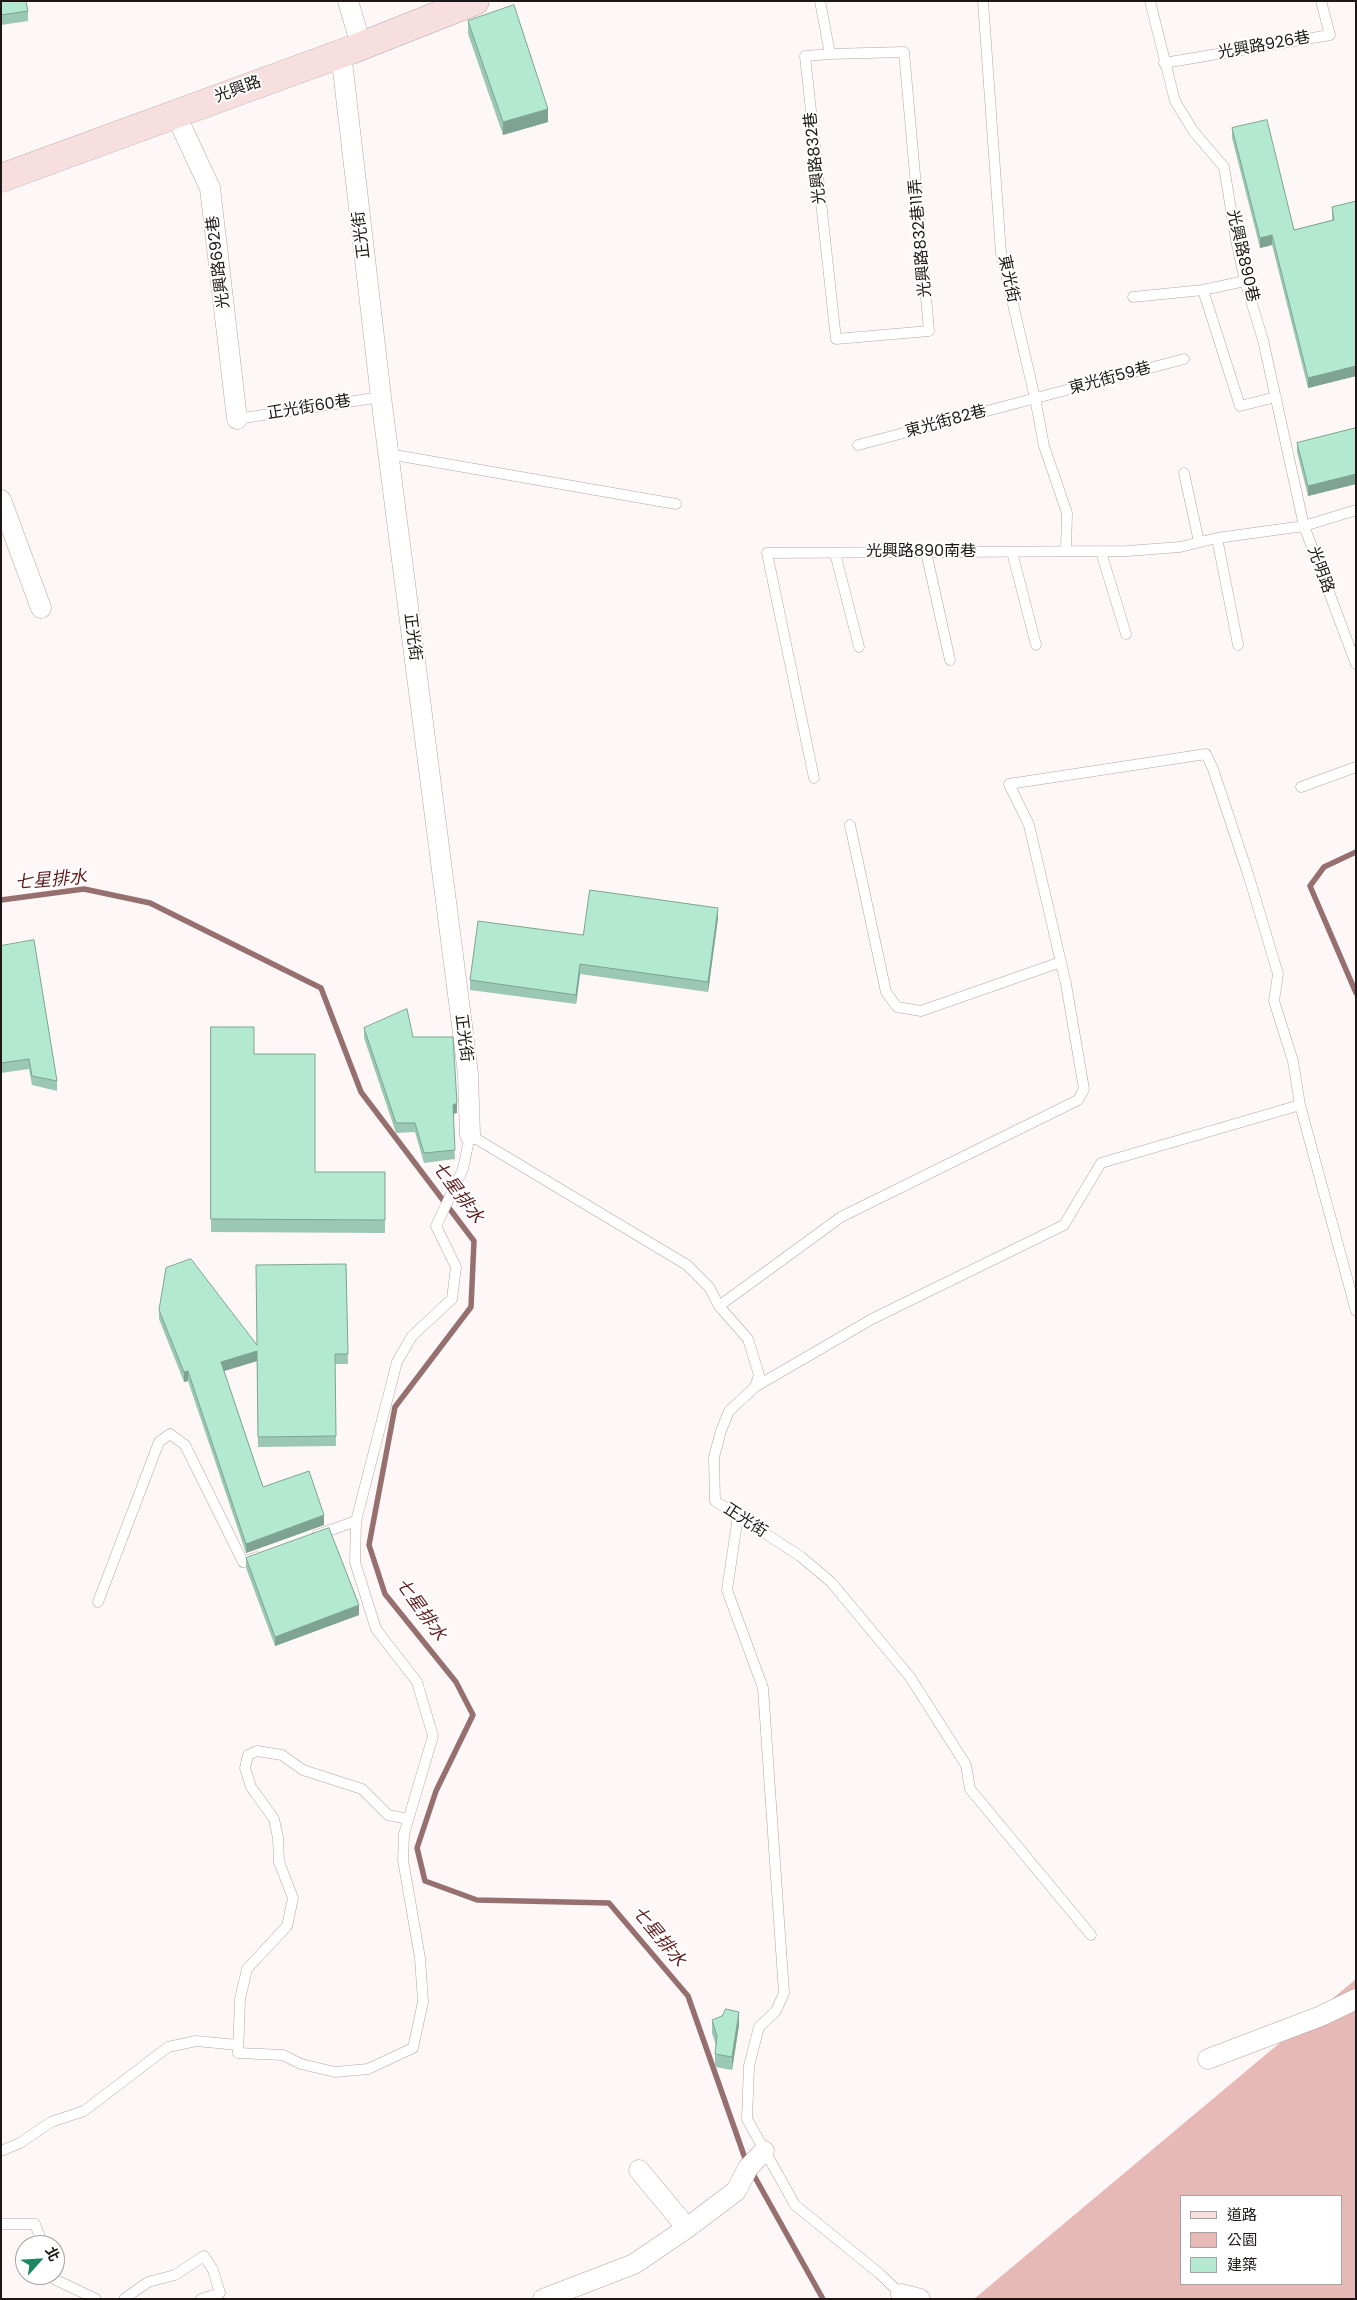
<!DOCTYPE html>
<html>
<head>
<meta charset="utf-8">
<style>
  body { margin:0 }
  #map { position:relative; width:1357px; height:2300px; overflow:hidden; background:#fef7f7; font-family:Poppins,"Noto Sans TC",sans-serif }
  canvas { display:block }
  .frame { position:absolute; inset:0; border:2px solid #1d1717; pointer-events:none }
  .legend { position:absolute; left:1180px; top:2195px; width:162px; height:90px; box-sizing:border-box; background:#fff; border:1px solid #a5a2a2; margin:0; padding:6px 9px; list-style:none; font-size:15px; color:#1d1717 }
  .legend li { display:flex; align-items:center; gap:10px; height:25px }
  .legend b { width:25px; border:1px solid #a5a2a2 }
  .north { position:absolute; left:15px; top:2235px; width:50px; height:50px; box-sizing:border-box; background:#fff; border:1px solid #a5a2a2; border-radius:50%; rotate:64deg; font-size:14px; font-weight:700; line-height:20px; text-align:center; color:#1d1717 }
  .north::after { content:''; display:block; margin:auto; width:18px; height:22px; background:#1c8763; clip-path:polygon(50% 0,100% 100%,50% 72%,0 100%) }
</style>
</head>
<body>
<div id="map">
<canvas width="1357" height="2300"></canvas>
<div class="frame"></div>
<ul class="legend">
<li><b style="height:6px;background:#f6dfde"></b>道路</li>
<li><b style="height:14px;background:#e7b9b6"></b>公園</li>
<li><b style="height:14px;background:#b4e9d1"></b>建築</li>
</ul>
<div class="north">北</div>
</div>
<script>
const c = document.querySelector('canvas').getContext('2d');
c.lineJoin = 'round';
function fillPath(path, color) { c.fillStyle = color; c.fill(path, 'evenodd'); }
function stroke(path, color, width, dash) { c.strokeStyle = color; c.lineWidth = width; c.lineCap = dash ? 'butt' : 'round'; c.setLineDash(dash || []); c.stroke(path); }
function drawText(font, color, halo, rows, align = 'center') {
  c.font = font + ' Poppins,"Noto Sans TC",sans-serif'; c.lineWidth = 4; c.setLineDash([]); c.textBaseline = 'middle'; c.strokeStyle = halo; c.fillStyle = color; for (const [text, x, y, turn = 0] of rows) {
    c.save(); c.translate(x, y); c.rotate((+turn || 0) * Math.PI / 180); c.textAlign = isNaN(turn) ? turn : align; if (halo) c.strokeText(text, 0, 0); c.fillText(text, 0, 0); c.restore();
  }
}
fillPath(new Path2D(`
  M1356 1979V2299H974ZM1181 2196H1341V2284H1181Z`), '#e7b9b6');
stroke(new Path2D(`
  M1356 852 1324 867 1310 886 1356 993
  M1 900 84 889 150 903 321 988 361 1092 474 1241 471 1307 395 1407 369 1545 385 1594 456 1682 473 1715 436 1791 417 1848 425 1881 477 1900 609 1903 688 1996 747 2164
  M752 2172 823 2299`), '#96706e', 5.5);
const lane = new Path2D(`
  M820 1 830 54 805 56 836 339 929 331 904 52 830 54
  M983 1 1001 253 1035 398 1044 446 1067 513 1066 551
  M1164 63 1330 35 1321 1
  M1203 290 1240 406 1276 397
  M1133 297 1203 290 1245 281
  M237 419 381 397
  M858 445 1184 359
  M389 454 676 504
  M1184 473 1199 542
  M1356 510 1304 526 1356 664
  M1217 538 1238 645
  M926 552 950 660
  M1012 552 1036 645
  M1101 552 1126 634
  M835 553 859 647
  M814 778 767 553 1127 551 1180 547 1217 538 1304 526 1263 340 1245 281 1236 240 1224 167 1194 132 1175 101 1150 1
  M1301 787 1356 767
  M850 825 886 992 897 1007 921 1011 1061 962
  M719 1306 841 1217 1078 1100 1084 1089 1066 984 1029 825 1009 784 1206 754 1213 769 1249 877 1278 974 1274 1001 1293 1061 1300 1105 1356 1311
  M755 1387 872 1319 1064 1225 1101 1163 1300 1105
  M738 1516 727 1590 763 1688 784 1993 776 2011 759 2027 749 2066 747 2119 795 2205 880 2274 901 2294
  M317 1535 356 1521
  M98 1602 159 1442 170 1434 185 1445 243 1562 257 1557
  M408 1819 388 1815 362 1789 303 1770 282 1755 257 1751 248 1755 245 1768 251 1787 274 1819 278 1838 279 1862 293 1898 287 1926 247 1969 240 1999 238 2053 283 2055 301 2064 335 2072 368 2069 413 2048 423 2002 420 1958 403 1860 404 1834 433 1736 417 1682 376 1629 355 1562 356 1521 397 1362 412 1336 452 1299 456 1267 436 1226 463 1169 470 1135 687 1265 709 1287 719 1306 748 1339 759 1375 755 1387 729 1411 721 1431 714 1457 715 1501 800 1556 831 1582 910 1677 966 1765 970 1789 1091 1935
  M1 2151 20 2143 51 2122 84 2111 168 2047 196 2041 238 2045
  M1 2224H35L43 2245
  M53 2275 54 2279 96 2299
  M124 2299 148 2282 175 2275 204 2256 213 2270 220 2293 201 2299`);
const street = new Path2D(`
  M348 1 361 45
  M341 53 381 397 464 1041 468 1074 470 1135
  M175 113 210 188 237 419
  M1 500 41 608
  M1208 2059 1321 2016 1356 1999
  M639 2170 687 2228
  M543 2299 634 2264 687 2228 736 2191 748 2168 764 2151
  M902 2299 901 2294 920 2299`);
const secondary = new Path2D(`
  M1 178 351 50 475 1`);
stroke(lane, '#b5a6a5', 11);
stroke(street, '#b5a6a5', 21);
stroke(secondary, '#b5a6a5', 29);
stroke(lane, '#fff', 10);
stroke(street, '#fff', 20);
stroke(secondary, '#f6dfde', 28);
fillPath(new Path2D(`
  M1 1 28 11V21L1 25Z
  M468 21 548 122 503 135 468 34Z
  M1232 128 1294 230 1332 220V207L1356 201V376L1308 388 1272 245 1260 248 1232 138Z
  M1356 428V484L1308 496 1297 452V443Z
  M718 918 708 992 580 974 576 1004 470 990V980L583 935Z
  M1 946 57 1081V1091L32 1085 29 1069 1 1073Z
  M211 1027 254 1054 315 1172H385V1233L211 1232Z
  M364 1028 413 1037 457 1113 453 1114 455 1159 424 1163 415 1132 396 1133 364 1038Z
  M346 1264 348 1364H335L336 1446 258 1447 257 1361 224 1371 263 1487 324 1525 246 1553 188 1381 184 1382 159 1319V1310L257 1345Z
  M246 1558 359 1615 275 1646 246 1568Z
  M712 2020 739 2025 732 2070 715 2067V2054L716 2046 712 2033Z`), '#9bc8b4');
fillPath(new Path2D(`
  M548 109V122L503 135V122Z
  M1272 235V245L1260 248V238Z
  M1356 366V376L1308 388V378Z
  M1356 474V484L1308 496V486Z
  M718 908V918L708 992V982Z
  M580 964V974L576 1004V995Z
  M457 1103V1113L453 1114V1105Z
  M257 1351V1361L221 1372V1362Z
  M188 1371V1381L184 1382V1372Z
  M324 1515V1525L246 1553V1544Z
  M359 1605V1615L275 1646V1637Z
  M739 2012V2025L732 2070V2057Z`), '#7ea392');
const building = new Path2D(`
  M1 1H26L28 11 1 15Z
  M514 5 548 109 503 122 468 21Z
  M1267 120 1294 230 1334 220 1332 207 1356 201V366L1308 378 1272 235 1260 238 1232 128Z
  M1356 428V474L1308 486 1297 443Z
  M590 890 718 908 708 982 580 964 576 995 470 980 478 921 583 935Z
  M34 940 57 1081 32 1076 29 1059 1 1063V946Z
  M407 1009 413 1037H453L457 1103 453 1105 455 1150 424 1153 415 1123H396L364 1028Z
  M211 1027H254V1054H315V1172H385V1220L211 1219Z
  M191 1259 257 1345 256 1265 346 1264 348 1354H335L336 1436 258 1437 257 1351 221 1362 263 1487 309 1471 324 1515 246 1544 188 1371 184 1372 159 1310 166 1268Z
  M329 1528 359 1605 275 1637 246 1558Z
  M726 2009 739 2012 732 2057 715 2054 717 2036 712 2020 722 2016Z`);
fillPath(building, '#b4e9d1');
stroke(building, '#7ea392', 1);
drawText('16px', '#1d1717', '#fff', [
  ["光興路926巷",1264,46,-10],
  ["光興路",238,90,-20],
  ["光興路832巷",816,158,-96],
  ["正光街",362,235,-97],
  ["光興路832巷11弄",921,238,-95],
  ["光興路890巷",1242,256,77],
  ["光興路692巷",219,262,-97],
  ["東光街",1008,279,78],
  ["東光街59巷",1110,379,-15],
  ["正光街60巷",309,408,-9],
  ["東光街82巷",946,422,-15],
  ["光興路890南巷",921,552],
  ["光明路",1320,570,70],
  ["正光街",412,637,83],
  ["正光街",463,1038,83],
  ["正光街",745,1521,33]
]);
drawText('italic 18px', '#601f20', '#fff', [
  ["七星排水",51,881,-5],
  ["七星排水",457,1193,53],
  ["七星排水",420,1610,54],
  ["七星排水",658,1937,50]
]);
</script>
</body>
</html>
